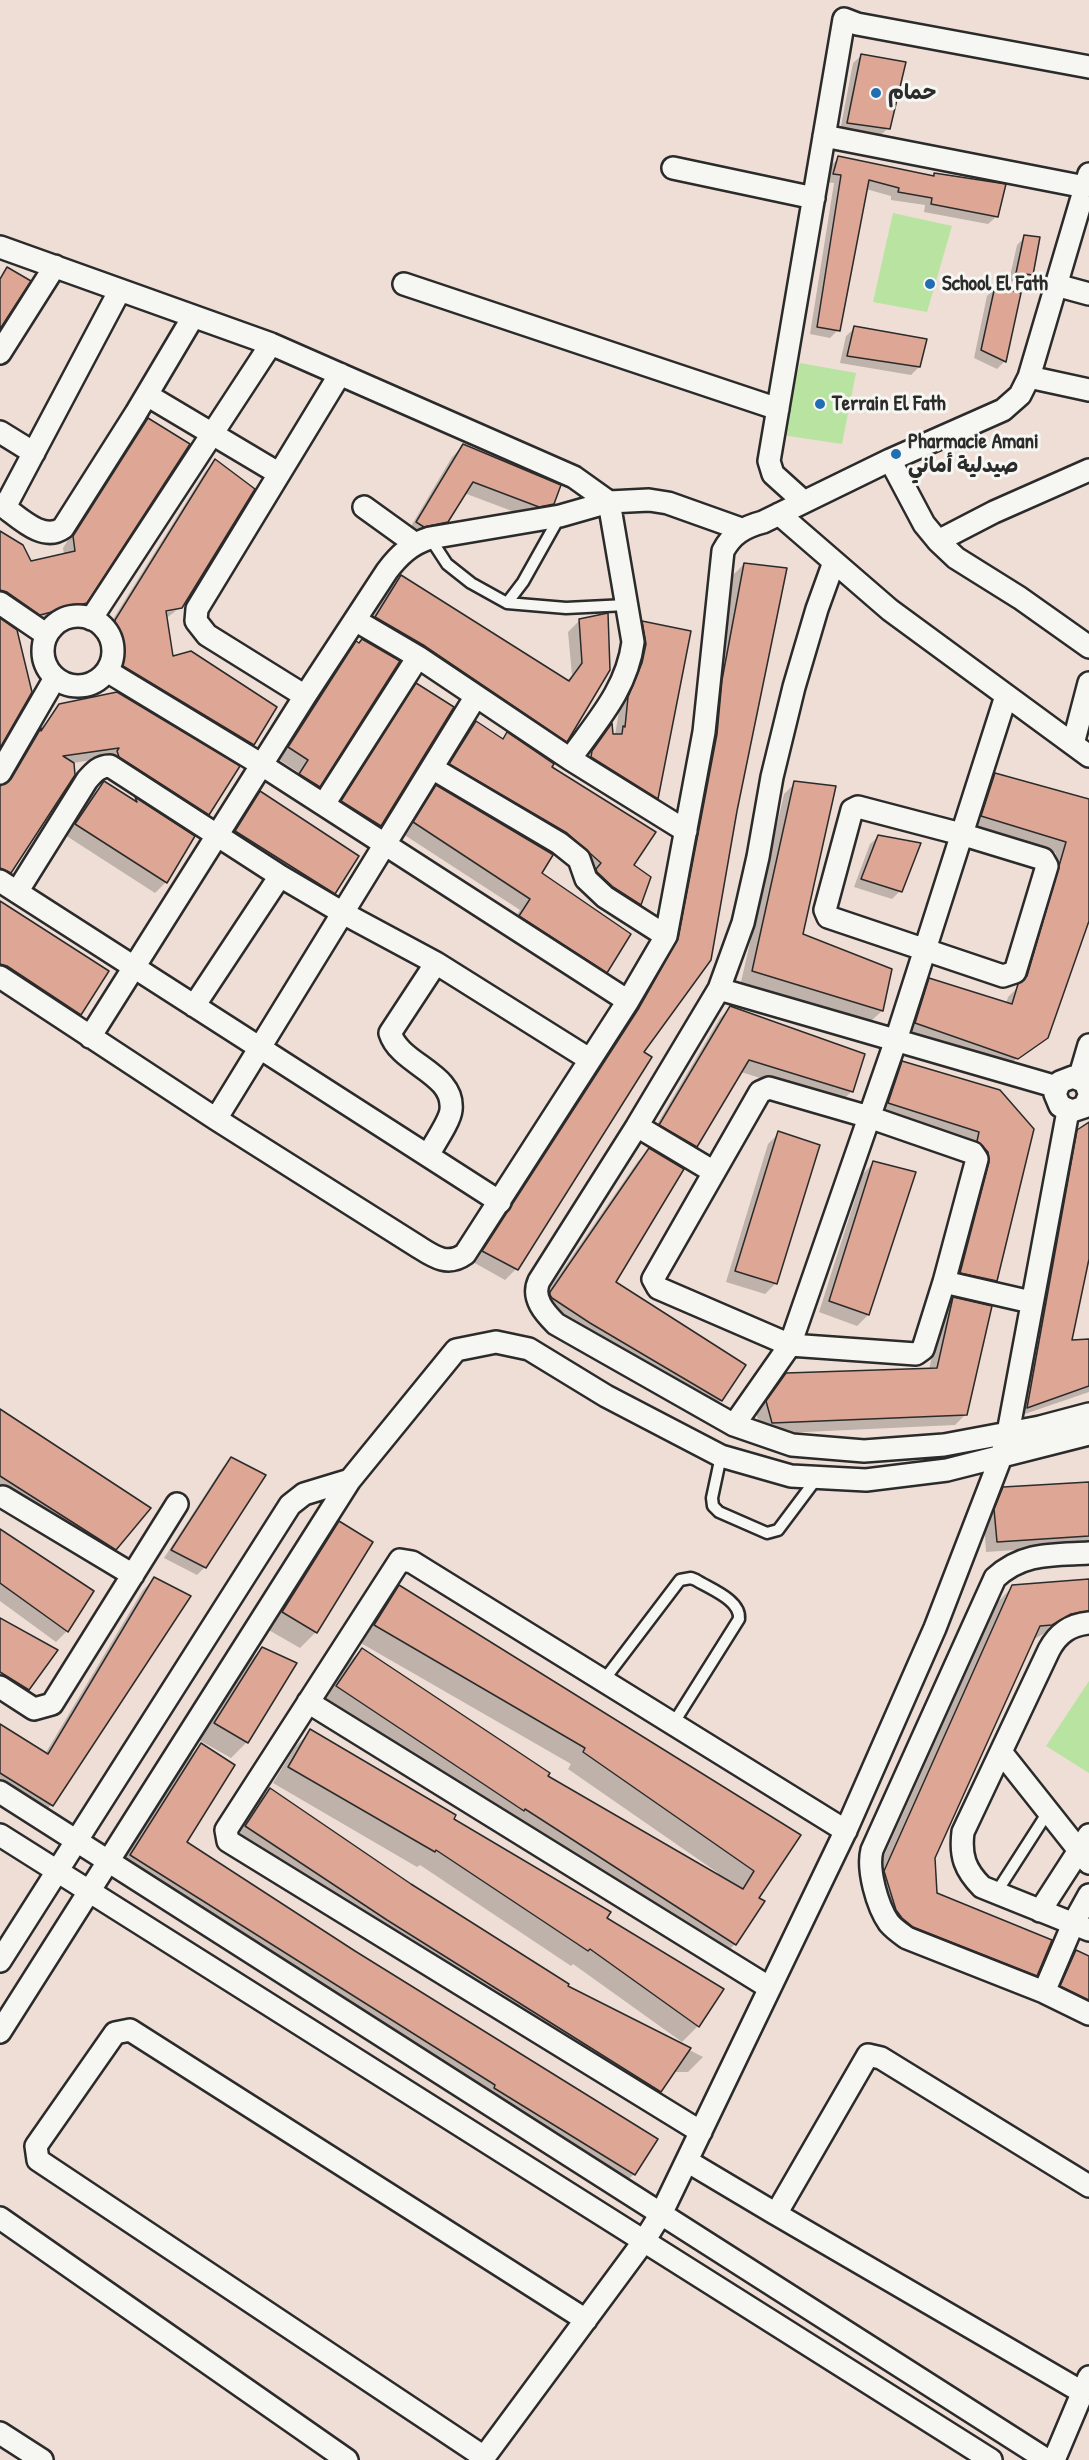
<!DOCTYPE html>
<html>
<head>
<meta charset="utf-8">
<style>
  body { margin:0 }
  canvas { display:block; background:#eeded6 }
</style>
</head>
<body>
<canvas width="1089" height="2460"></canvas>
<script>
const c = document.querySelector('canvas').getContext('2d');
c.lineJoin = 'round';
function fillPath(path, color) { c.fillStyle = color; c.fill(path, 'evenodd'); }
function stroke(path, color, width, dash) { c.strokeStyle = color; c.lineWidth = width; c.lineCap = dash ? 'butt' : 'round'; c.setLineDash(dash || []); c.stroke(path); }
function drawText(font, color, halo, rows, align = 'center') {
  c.font = font + ' "Patrick Hand","Playpen Sans Arabic",sans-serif'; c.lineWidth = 6; c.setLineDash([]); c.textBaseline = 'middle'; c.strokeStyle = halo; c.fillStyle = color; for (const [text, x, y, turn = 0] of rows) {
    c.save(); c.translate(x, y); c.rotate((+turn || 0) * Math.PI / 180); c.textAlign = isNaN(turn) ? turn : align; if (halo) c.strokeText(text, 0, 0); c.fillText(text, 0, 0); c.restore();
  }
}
fillPath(new Path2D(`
  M893 213 952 226 927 312 873 302Z
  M800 363 856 373 842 444 782 435Z
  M1089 1681V1773L1046 1746Z`), '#b9e3a0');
fillPath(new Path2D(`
  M862 55 888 128 880 136 840 131 853 63Z
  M839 157 933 177 935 175 997 216 988 224 924 212 925 205 891 200V196L866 189 838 330 830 338 810 334 834 183 826 182 831 166Z
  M1025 237 1032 274 1023 282 1009 281 1017 245Z
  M995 288 1005 361 997 369 974 358 987 296Z
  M855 328 919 367 911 375 840 363 846 336Z
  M148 420 85 602 74 613 28 625 0 606V533L30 562 64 555 63 548 137 431Z
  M463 446 552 503 541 515 528 517 464 493 447 521 436 532 407 533 452 457Z
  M215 461 180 607 178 609V607L158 611 159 614 177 610 165 619 172 658 275 707 253 744 242 755 113 677 105 632 205 472Z
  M744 564 736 811 642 1052 516 1269 505 1280 473 1262 628 1020 668 951 733 575Z
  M402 577 567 681 572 675 568 632 579 621 606 615 566 741 555 751 366 628 391 588Z
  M643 622 690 632 657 798 646 808 581 763 611 727 612 735H615L632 633Z
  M356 643 358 644 319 786 308 797 289 785 298 772 278 759 346 654Z
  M417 685 380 824 370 835 331 812 406 696Z
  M117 694 208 814 197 825 111 757 73 763 10 872 0 882V787L5 785 30 741 60 706Z
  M476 723 502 740 507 734 550 768 632 866 639 904 629 915 591 874 440 775 465 734Z
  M995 774 1089 801V916L1047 1037 1039 1044V1042L1011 1063 905 1034 919 991 930 980 1006 1004 1008 997 1017 988 1056 853 971 827 984 785Z
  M104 783 133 801 135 799 193 838 166 882 155 893 65 835 93 794Z
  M795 783 801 935 882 1011 871 1021 741 982 784 794Z
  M436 787 540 874 606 972 595 982 509 927 520 910 403 834 425 798Z
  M261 793 334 893 323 904 225 843 250 804Z
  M879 836 900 891 892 899 854 887 870 844Z
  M0 903 80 1014 69 1025 0 979Z
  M731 1007 863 1055 851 1092 840 1103 741 1072 696 1146 685 1157 650 1136 720 1018Z
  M903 1063 999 1092 996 1280 985 1291 950 1283 977 1163 878 1113 892 1074Z
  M1089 1124V1251L1070 1342 1089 1340V1392L1016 1417 1067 1142Z
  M779 1133 776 1283 765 1294 726 1282 768 1144Z
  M649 1150 614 1283 721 1400 710 1411 539 1304 638 1161Z
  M873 1163 868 1315 857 1326 819 1312 863 1174Z
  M953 1299 966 1414 955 1425 762 1434 756 1413 775 1386 787 1375 929 1370 942 1310Z
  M0 1415 115 1549 104 1560 0 1493Z
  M231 1459 205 1567 197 1575 164 1558 223 1467Z
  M1089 1483V1545L986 1552 984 1521 992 1500 1004 1489Z
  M339 1523 371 1543 316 1632 300 1648 267 1629 323 1539Z
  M0 1530 67 1631 56 1642 0 1601Z
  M154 1579 189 1596 51 1805 41 1816 0 1790V1726L45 1754 143 1590Z
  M1089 1580V1635H1086L1079 1626 1071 1625 1049 1631 1032 1640 934 1858 936 1894 1036 1975 1021 1990 898 1941 870 1887 998 1602 1013 1586Z
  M399 1587 798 1836 757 1899 735 1944 719 1960 321 1702 346 1665 362 1649 546 1776 717 1875 718 1873 568 1769 571 1764 359 1642 383 1603Z
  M0 1619 28 1689 17 1700 0 1689Z
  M262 1648 247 1742 231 1758 199 1740 246 1665Z
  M311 1731 452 1819 605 1919 698 2026 682 2042 573 1964 571 1966 420 1865 417 1867 273 1783 295 1747Z
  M201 1745 185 1843 634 2174 618 2190 115 1871 185 1761Z
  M270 1790 410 1885 566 1986 703 2057 688 2072H673L660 2091 644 2107 230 1843 254 1806Z
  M1076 1952 1089 1957V2016L1051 1996 1066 1962Z`), '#0003');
const building = new Path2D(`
  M861 54 906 62 890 129 847 123Z
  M838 156 934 176V173L1006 184 998 217 931 204 932 198 898 192 899 188 869 180 840 331 817 327 841 175 833 174Z
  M1024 235 1040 237 1033 275 1016 273Z
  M7 267 31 281 0 329V279Z
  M995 286 1021 293 1006 362 981 350Z
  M854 326 927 339 920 367 847 356Z
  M148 418 190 444 87 603 40 615 7 592 0 590V531L23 545 31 561 75 551 73 536Z
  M463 444 561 485 554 504 539 507 473 482 448 522 424 527 416 522Z
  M215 459 255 489 182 608 166 611 173 656 191 651 277 707 254 745 123 666 115 620Z
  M744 563 787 568 737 811 711 960 644 1052 652 1057 518 1270 482 1251 639 1008 678 939 717 734 722 680Z
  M401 575 569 681 582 663 579 619 608 613 610 670 567 742 425 646 375 617Z
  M0 618 17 630 32 692 0 748Z
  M642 621 691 631 658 799 591 757 592 751 612 723 613 734H622L623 726 625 727 628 697 642 663 646 644Z
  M362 639 400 661 320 787 299 774 308 760 288 747 356 641 359 643Z
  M416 683 454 707 381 826 341 801Z
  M117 692 240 766 209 815 119 757 117 751 119 748 63 756 74 763 75 775 11 873 0 868V786L11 779 41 728V731L59 704Z
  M476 721 503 739 507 732 554 764 552 767 656 832 634 865 651 877 641 905 613 887 597 872 596 869 601 863 567 833 449 764Z
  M995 773 1089 799V921L1048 1038 1018 1059 915 1023 929 978 1012 1004 1018 984 1027 976 1066 842 981 816Z
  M104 781 137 802 135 797 195 836 167 883 75 824Z
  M794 781 836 786 803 934 892 969 883 1011 752 971Z
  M436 785 552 854 553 855 542 873 631 934 607 973 519 916 530 899 413 822Z
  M260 791 359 856 335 894 235 831Z
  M878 835 921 843 902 892 861 879Z
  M0 901 109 971 81 1015 7 966 0 964Z
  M730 1006 865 1054 853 1092 749 1060 697 1147 659 1125Z
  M902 1061 1000 1090 1034 1129 997 1281 960 1273 989 1162 988 1152 977 1141 979 1132 888 1103Z
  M1089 1122V1259L1072 1340 1089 1339V1386L1027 1408 1077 1130Z
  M778 1131 820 1145 777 1284 735 1271Z
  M649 1148 684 1169 616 1282 746 1365 722 1401 590 1323 552 1298 550 1295V1292Z
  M873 1161 916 1172 869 1315 829 1301Z
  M953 1297 992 1306 967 1415 772 1423 766 1401 786 1373 937 1368Z
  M0 1409 151 1508 116 1550 0 1476Z
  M231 1457 266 1475 206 1568 171 1550Z
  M1089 1482V1536L997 1542 994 1509 1003 1487Z
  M339 1521 373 1542 317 1633 282 1612Z
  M0 1529 94 1591 68 1632 0 1583Z
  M154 1577 191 1596 53 1806 0 1773V1724L48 1754Z
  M1089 1579V1611L1071 1614 1052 1625 1040 1626 935 1858 937 1893 1052 1940 1037 1976 913 1927 902 1918 896 1910 884 1871 1012 1585Z
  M399 1585 801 1835 759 1898 765 1901 736 1945 525 1809 524 1811 336 1686 362 1648 550 1773 548 1776 743 1889 754 1871 583 1752 585 1748 374 1625Z
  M0 1618 58 1650 29 1690 0 1672Z
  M262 1647 297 1663 248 1743 214 1723Z
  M310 1729 456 1815 454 1819 611 1912 607 1918 724 1989 699 2027 590 1949 588 1951 436 1850 435 1852 288 1767Z
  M201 1743 235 1765 187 1842 355 1951 658 2139 635 2175 494 2088 495 2085 130 1855Z
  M270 1788 411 1884 569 1984 568 1986 691 2048 661 2092 387 1920 245 1826Z
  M1076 1950 1089 1956V2000L1060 1986Z`);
fillPath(building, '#dda695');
stroke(building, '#2b2b2b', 1.5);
const lane = new Path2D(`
  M430 538 447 564 471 583 507 603 523 582 560 516
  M507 603 566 608 626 605
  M721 1456 712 1498 713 1506 719 1512 767 1533 778 1530 817 1478
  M604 1680 680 1580 691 1578 696 1580C710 1589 741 1600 739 1619L673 1724
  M996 1893 1048 1812`);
const street = new Path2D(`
  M824 136 1085 187
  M673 168 814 198
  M0 247 271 344 574 477 609 502 633 642C627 689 597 721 570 759
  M404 284 778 409
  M1056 285 1089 294
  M0 353 55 266
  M1029 377 1089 390
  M147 395 278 473
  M0 432 34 453
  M890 460 924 524 938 541 956 558 1020 598 1089 647
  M804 502 773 474 769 461 844 19 857 24 1089 67
  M0 504C17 515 42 543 63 528L136 413 193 317
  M5 507 120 290
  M364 507 414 543
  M779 514 890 610 1089 756
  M938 541 994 512 1089 470
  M834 562 817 609 794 687 772 777 758 857 743 923 719 989 637 1126 539 1281C531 1298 545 1313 556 1324L734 1425 792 1445 864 1451 944 1445 1040 1427 1089 1414
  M0 603 47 635
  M43 651a35 35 0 1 1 70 0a35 35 0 1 1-70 0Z
  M91 619 271 344
  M355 620 418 657 570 759 686 831
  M107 671 262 765 628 1001
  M305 696 207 635 196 621 197 609 340 374
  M1073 744 1089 683
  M432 768 559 843 579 859 586 879 605 897 666 936
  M0 773 55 678
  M324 804 418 657
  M858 807 961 834 1043 859 1047 866 1015 972 1003 976 828 917 825 910 852 810Z
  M0 881 500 1202
  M17 892 87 780C94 772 99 766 110 766L280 876 343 913 436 963 589 1059
  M0 977 216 1119 417 1246C433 1256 447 1267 465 1254L628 1001 666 936 704 732 723 551C732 534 744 527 763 522L890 460 1003 410 1020 395 1029 377 1089 174
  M719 989 1057 1087
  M194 1006 280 876
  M90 1037 305 696 387 571C399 555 411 544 430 538L560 516 609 502 649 500 668 503 741 529
  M1079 1079 1089 1045
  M769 1088 869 1117 973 1153 977 1159 944 1282 923 1349 916 1354 790 1345 658 1288 653 1279 760 1092Z
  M1089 1093 1085 1082 1073 1077 1060 1082 1055 1094 1060 1106 1072 1111 1084 1107 1089 1096
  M216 1119 476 696
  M637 1126 714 1172
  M428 1155C434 1144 450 1121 451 1110 455 1073 400 1065 390 1033L436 963
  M944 1282 1031 1302
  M734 1425 790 1345 896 1040 1006 696
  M3 1497 133 1575
  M1089 1553C1053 1555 1023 1552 995 1578L872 1850C867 1869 877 1906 889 1923 894 1929 900 1933 907 1938L1044 1992 1089 2014
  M1089 1623C1070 1625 1058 1633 1049 1650L963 1832C960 1856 965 1870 982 1887L1089 1930
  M0 1687 34 1709 52 1704 177 1504
  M308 1702 770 1988
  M1001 1752 1089 1863
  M0 1792 1047 2460
  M0 1835 991 2460
  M1040 1911 1089 1835
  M0 1961 290 1505 304 1494 350 1480
  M1044 1992 1073 1924 1089 1895
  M0 2032 350 1480 456 1350 496 1342 529 1349 606 1396 721 1456 791 1476 866 1480 947 1470 1089 1434
  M701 2132 228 1841 226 1830 400 1560 412 1562 846 1831
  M687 2161 776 2214 868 2055 881 2058 1089 2186
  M776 2214 1082 2392
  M0 2218 347 2460
  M0 2433 42 2460
  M484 2457 38 2160 36 2146 115 2033 130 2030 586 2320
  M482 2460 644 2241 662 2212 847 1828 935 1628 1001 1457 1008 1433 1068 1111
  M1054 2460 1089 2377`);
stroke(lane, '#2b2b2b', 15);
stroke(street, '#2b2b2b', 26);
stroke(lane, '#f6f6f2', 10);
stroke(street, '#f6f6f2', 21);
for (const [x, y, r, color] of [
  [876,93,6,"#1f6fb2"],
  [930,284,6,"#1f6fb2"],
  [820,404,6,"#1f6fb2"],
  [896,454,6,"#1f6fb2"]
]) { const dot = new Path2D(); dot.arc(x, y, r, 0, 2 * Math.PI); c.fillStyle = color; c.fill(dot); stroke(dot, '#f6f6f2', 2); }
drawText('bold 21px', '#2b2b2b', '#f6f6f2', [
  ["حمام",888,93],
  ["School El Fath",942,284],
  ["Terrain El Fath",832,404],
  ["Pharmacie Amani",908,442],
  ["صيدلية أماني",908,466]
], 'left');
</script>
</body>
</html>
